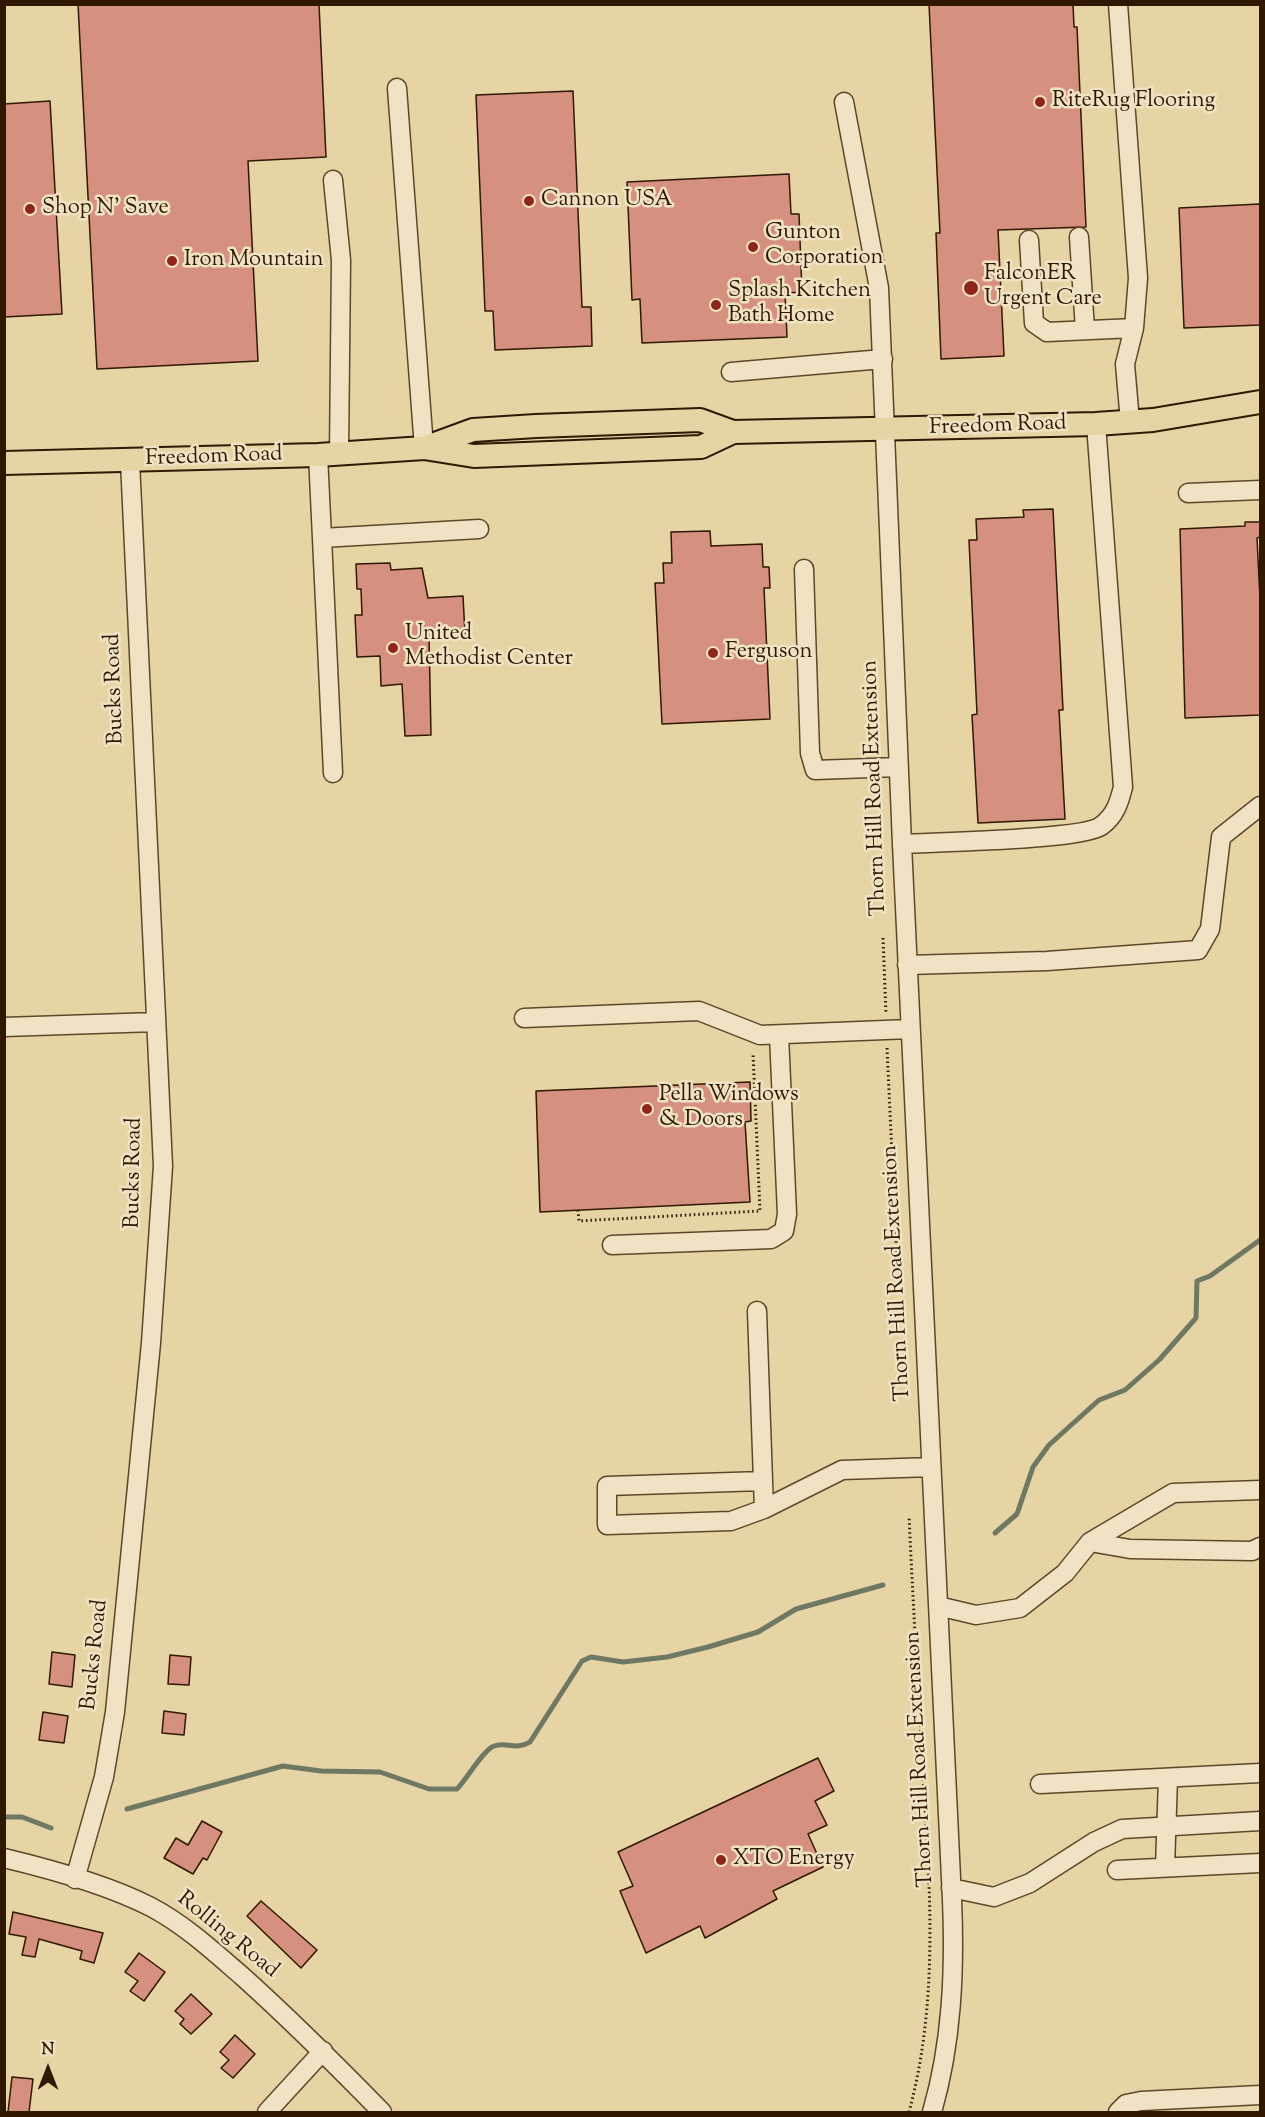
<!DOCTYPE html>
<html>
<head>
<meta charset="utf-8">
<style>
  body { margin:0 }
  #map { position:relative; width:1265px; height:2117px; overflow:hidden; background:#e6d4a4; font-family:"Sorts Mill Goudy",serif }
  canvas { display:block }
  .frame { position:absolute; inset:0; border:6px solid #301800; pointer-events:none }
  .north { position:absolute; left:18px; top:2039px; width:60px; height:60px; -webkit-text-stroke:4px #efe3c4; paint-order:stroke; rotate:0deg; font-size:16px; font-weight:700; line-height:24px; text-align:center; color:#301800 }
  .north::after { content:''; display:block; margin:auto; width:21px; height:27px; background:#301800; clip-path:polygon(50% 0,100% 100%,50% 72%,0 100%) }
</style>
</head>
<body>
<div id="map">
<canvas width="1265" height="2117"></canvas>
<div class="frame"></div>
<div class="north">N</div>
</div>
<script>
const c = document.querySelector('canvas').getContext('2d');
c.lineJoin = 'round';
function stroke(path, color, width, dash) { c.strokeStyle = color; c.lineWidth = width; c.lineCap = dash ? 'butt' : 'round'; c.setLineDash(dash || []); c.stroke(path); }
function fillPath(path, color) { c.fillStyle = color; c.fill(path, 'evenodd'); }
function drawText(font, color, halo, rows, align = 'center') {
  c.font = font + ' "Sorts Mill Goudy",serif'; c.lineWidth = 5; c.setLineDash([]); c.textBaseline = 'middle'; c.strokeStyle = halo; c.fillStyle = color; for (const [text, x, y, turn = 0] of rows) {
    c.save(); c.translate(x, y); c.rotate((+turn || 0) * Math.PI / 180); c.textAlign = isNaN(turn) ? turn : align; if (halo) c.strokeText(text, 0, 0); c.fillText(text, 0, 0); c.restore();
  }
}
stroke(new Path2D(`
  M995 1533 1017 1514 1033 1467 1049 1445 1099 1400 1125 1390 1159 1360 1196 1318 1197 1281 1210 1276 1260 1240
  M127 1809 283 1766 321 1771 380 1772 429 1789H457C467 1779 483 1750 494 1746 506 1741 516 1751 530 1742L582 1661 591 1657 623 1662 667 1657 708 1647 758 1632 796 1609 883 1585
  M4 1817H22L51 1828`), '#6e7862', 5);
const building = new Path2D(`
  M78 4H319L326 157 248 161 258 361 97 369Z
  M929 4H1073L1074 27H1077L1086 227 998 230 1004 356 941 359 936 233H940Z
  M573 91 582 307H591L592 346 495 350 493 311H485L476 95Z
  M50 101 62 314 4 317V104Z
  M789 174 791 214H799L802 292 785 293 787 337 642 343 640 299 632 300 627 182Z
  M1260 204V325L1184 328 1179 208Z
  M1053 509 1063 710H1059L1065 819 978 823 972 715 977 714 969 540H977L976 519 1024 517 1023 510Z
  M1245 522H1260V537L1257 538 1260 599V715L1185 718 1180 529 1245 526Z
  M710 531 711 546 762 544 763 567H769L770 588H764L770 719 662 724 655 583H664L663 563H672L671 532Z
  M390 563 391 570 422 568 428 598 463 596 465 634 429 636 431 735 405 736 402 684 381 686 380 656 357 657 355 615H362L361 589H357L356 564Z
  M750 1082 751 1121 745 1122 750 1202 540 1212 536 1091Z
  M52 1652 75 1655 72 1687 49 1684Z
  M170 1655 191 1657 189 1685 168 1684Z
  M164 1711 186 1714 184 1735 162 1733Z
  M43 1712 68 1716 64 1743 39 1740Z
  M818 1758 834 1791 815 1801 827 1825 808 1834 823 1867 773 1891 777 1899 705 1938 700 1926 646 1953 620 1891 633 1886 618 1852Z
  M202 1821 222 1832 207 1860 203 1858 193 1874 164 1858 176 1838 188 1845Z
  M261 1901 317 1950 301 1968 247 1916Z
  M13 1912 103 1933 94 1963 80 1959 82 1951 39 1939 35 1957 22 1955 26 1937 9 1934Z
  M139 1953 165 1972 144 2001 130 1991 138 1981 125 1972Z
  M191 1994 212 2014 191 2034 180 2024 184 2019 175 2011Z
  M235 2035 255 2054 233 2078 221 2068 229 2060 220 2052Z
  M12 2077 33 2079 29 2112H8Z`);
fillPath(building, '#d59080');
stroke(building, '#301800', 1.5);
const minor = new Path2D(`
  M1118 4 1138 278 1134 328 1125 364 1130 422
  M397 88 424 448
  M844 102 879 288 902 844 952 1899C955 1971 952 2043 932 2112
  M333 180 341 260 339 454
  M1079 237 1085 330
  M1029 240 1034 323 1047 332 1134 328
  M731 372 883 359
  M318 455 322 538
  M1188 493 1260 490
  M804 569 810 753 815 770 898 767
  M333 773 322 538 479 529
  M902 844C934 842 1082 840 1101 826 1115 816 1119 803 1123 787L1096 424
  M907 965 1047 961 1198 950 1210 929 1221 837 1260 806
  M524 1018 699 1011 760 1035 910 1029
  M4 1027 155 1022
  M612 1245 771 1239 784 1231 787 1214 779 1035
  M757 1311 764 1509 842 1470 931 1467
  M763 1481 607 1486V1525L731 1521 764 1509
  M1090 1542 1130 1549 1252 1551 1260 1547
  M938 1606 976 1615 1020 1608 1065 1573 1090 1542 1173 1493 1260 1490
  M1040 1784 1260 1773
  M4 1858C50 1869 110 1886 151 1907 185 1925 213 1951 242 1976 291 2020 337 2066 382 2112
  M1165 1867 1168 1778
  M1117 1870 1260 1863
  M75 1879 104 1777 115 1712 151 1343 163 1166 130 461
  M951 1888 994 1897 1030 1883 1094 1842 1122 1829 1260 1821
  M267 2112 323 2051
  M1118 2112 1126 2104 1141 2101 1260 2095`);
const major = new Path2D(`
  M424 448 473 430 536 426 700 420 733 432 1096 424 1153 420 1260 402
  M4 463 318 455 424 448 474 456 701 447 733 432`);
stroke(minor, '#5e4729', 21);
stroke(major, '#301800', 26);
stroke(new Path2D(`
  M883 938 886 1014
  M887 1048 897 1262
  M578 1210 579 1221 760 1211 753 1053
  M909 2112C939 2001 930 1888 923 1774 918 1688 913 1602 909 1516`), '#301800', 3, [1.5, 3]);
stroke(minor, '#efe3c4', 18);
stroke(major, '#e6d4a4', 22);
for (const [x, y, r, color] of [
  [1040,102,6,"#8f2418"],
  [529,201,6,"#8f2418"],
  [30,209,6,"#8f2418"],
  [753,247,6,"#8f2418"],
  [172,261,6,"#8f2418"],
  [971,288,8,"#8f2418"],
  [716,305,6,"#8f2418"],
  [393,648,6,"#8f2418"],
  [713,653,6,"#8f2418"],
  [647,1109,6,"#8f2418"],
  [721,1860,6,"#8f2418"]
]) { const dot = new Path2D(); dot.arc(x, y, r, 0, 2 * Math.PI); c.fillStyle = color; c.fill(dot); stroke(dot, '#efe3c4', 2); }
drawText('22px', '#301800', '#efe3c4', [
  ["RiteRug Flooring",1052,102],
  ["Cannon USA",541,201],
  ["Shop N' Save",42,209],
  ["Gunton",765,234],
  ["Corporation",765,259],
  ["Iron Mountain",184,261],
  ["FalconER",984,275],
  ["Urgent Care",984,300],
  ["Splash Kitchen",728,292],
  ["Bath Home",728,317],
  ["United",405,635],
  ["Methodist Center",405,660],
  ["Ferguson",725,653],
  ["Pella Windows",659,1096],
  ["& Doors",659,1121],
  ["XTO Energy",733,1860]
], 'left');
drawText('22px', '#301800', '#efe3c4', [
  ["Freedom Road",998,427,-2],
  ["Freedom Road",214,458,-2],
  ["Bucks Road",116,689,-92],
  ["Thorn Hill Road Extension",876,788,-92],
  ["Bucks Road",135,1173,-89],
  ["Thorn Hill Road Extension",898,1273,-93],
  ["Bucks Road",96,1655,-84],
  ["Thorn Hill Road Extension",921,1759,-93],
  ["Rolling Road",227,1936,39]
]);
</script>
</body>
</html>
